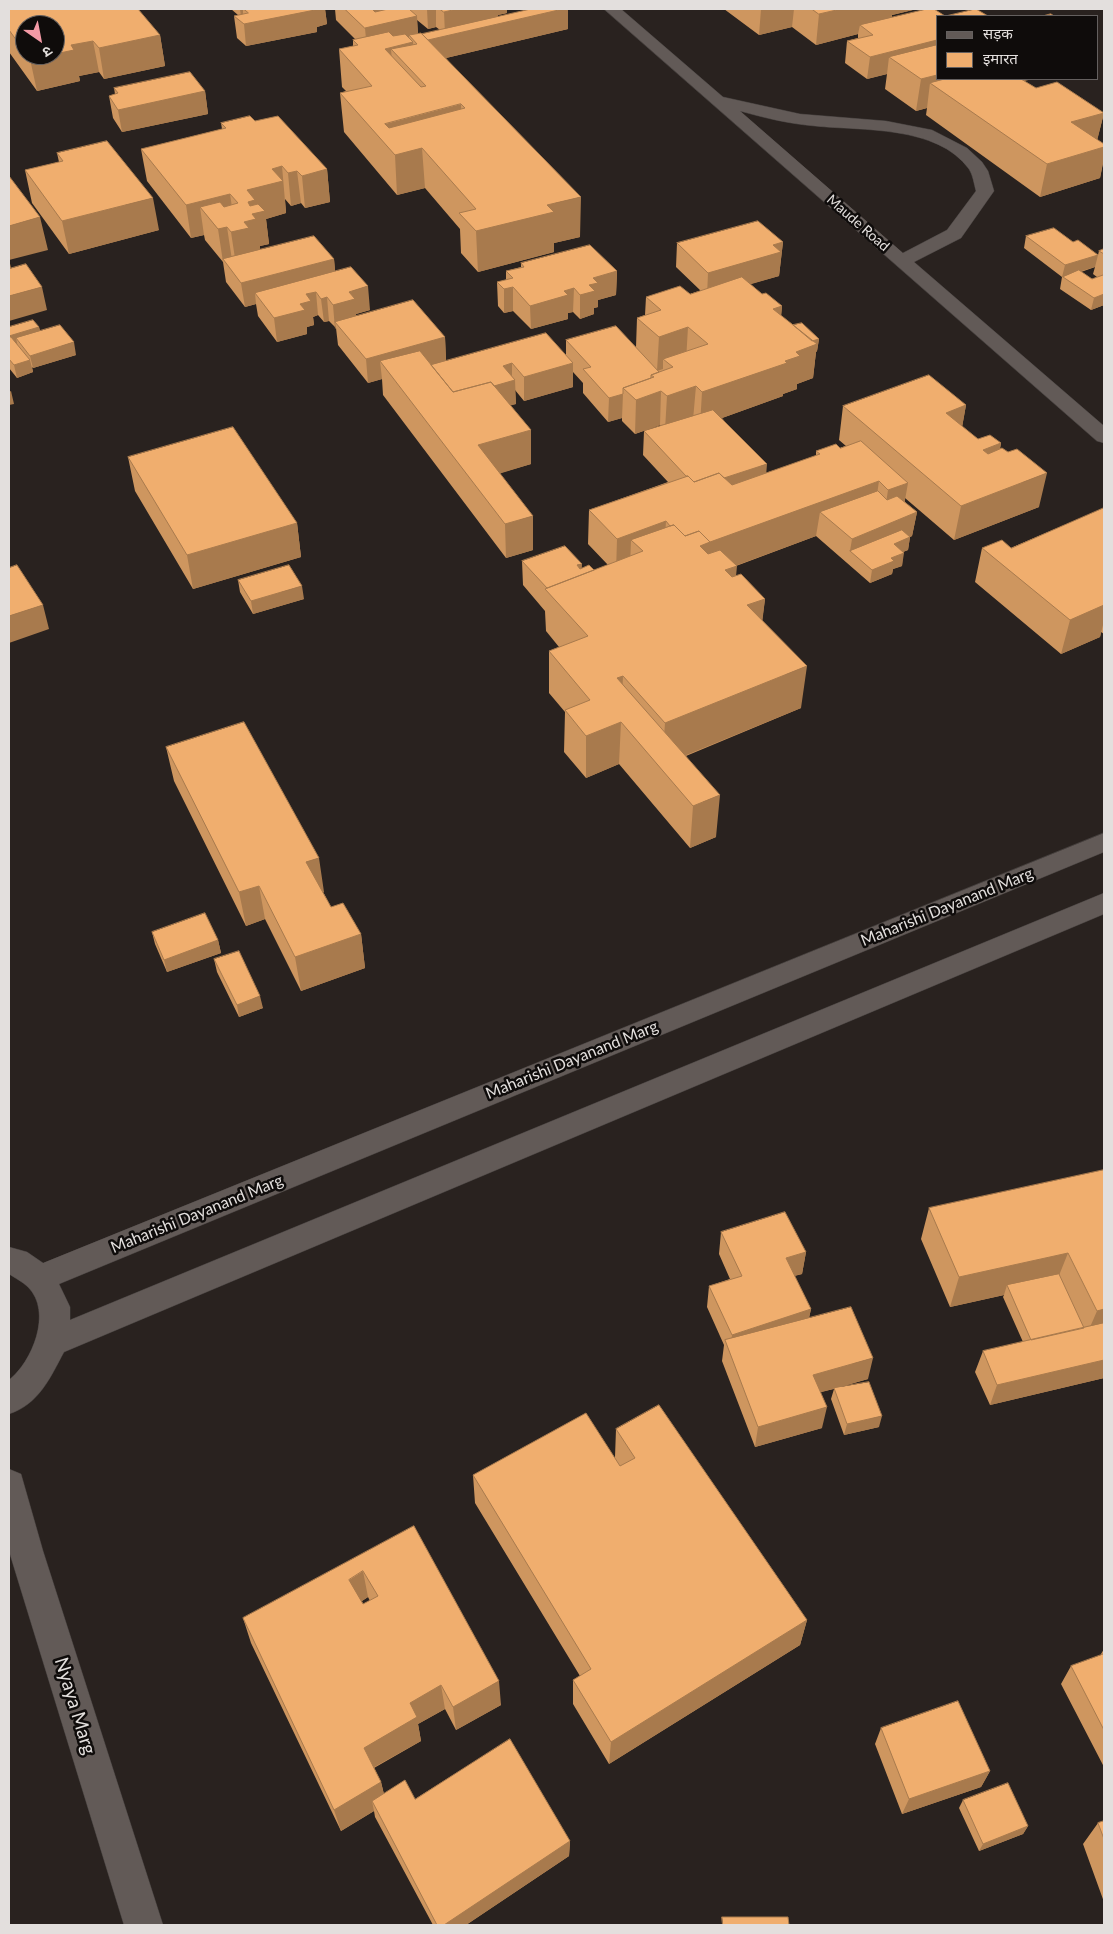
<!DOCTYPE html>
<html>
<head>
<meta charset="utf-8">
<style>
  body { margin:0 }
  #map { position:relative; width:1113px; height:1934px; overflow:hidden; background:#29221f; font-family:Lato,"Noto Sans Devanagari",sans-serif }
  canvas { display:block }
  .frame { position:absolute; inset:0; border:10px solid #e3dfdd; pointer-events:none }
  .legend { position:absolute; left:936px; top:15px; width:162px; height:65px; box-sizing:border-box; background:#0f0c0b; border:1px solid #64605f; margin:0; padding:6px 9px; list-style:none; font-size:15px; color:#e3dfdd }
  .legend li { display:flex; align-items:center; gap:10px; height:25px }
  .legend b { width:25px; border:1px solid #64605f }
  .north { position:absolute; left:15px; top:15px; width:50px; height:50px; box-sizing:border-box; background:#0f0c0b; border:1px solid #64605f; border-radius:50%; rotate:147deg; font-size:14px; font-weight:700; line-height:20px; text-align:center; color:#e3dfdd }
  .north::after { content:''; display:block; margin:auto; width:18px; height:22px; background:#f49aa6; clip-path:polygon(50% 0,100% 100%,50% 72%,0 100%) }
</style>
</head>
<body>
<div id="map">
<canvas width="1113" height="1934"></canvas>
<div class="frame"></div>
<ul class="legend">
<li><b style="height:6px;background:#625a57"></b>सड़क</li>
<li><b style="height:14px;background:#f0ae6e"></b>इमारत</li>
</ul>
<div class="north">उ</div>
</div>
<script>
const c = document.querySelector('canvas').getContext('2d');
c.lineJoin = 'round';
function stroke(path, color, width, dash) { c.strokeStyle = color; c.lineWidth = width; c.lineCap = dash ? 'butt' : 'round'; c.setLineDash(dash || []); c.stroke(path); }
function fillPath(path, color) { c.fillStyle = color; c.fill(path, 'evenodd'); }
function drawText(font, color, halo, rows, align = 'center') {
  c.font = font + ' Lato,sans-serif'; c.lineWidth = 5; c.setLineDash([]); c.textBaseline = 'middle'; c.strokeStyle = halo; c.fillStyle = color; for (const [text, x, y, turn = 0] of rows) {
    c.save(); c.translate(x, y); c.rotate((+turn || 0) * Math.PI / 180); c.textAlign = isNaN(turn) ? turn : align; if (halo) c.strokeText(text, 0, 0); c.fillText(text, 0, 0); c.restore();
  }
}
const minor = new Path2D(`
  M604 9H621L723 97 800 114 886 121 932 130 967 148 982 162 988 171 994 191 961 238 914 262 1104 426V443L1097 441ZM740 111C765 118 790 124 815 126 862 131 937 125 969 169 973 175 974 184 976 191L947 230 903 253Z
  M1104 833V852L59 1284 70 1307V1320L1104 893V914L64 1352C50 1378 39 1404 9 1414V1380C32 1362 53 1312 28 1287 23 1282 15 1278 9 1274V1247L27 1252 43 1263Z
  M9 1469 21 1474 43 1551 163 1925H124L9 1551Z`);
stroke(minor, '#433e3c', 1);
fillPath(minor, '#625a57');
fillPath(new Path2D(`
  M9 9 160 35 165 66 104 79 99 72 79 76 80 81 37 91 9 52ZM25 25 55 55H25Z
  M231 9H325L327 24 317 27V32L246 46 237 38 234 16 238 15Z
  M335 9H409L410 10V9H507V13L498 15V17L531 9H568V29L446 58 580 237 554 243V252L478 272 461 253 460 229 425 188 397 195 344 132 340 93 346 91 342 87 339 49 353 46V40L355 39 336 20ZM417 20 428 29 436 27 440 30 422 34H418Z
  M724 9H917L892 15V17L1024 81 1036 88 1104 113 1097 140 1104 144V158L1100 178 1040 197 926 115 927 108 916 111 885 89 887 74 867 79 845 63 847 41 858 38V34L816 45 792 27 759 35Z
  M114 88 205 91 208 114 122 132 113 118 109 96 115 94Z
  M255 121 327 169 330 202 305 208 301 203 291 206 285 199 286 213 266 219 269 244 260 246V249L334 259 335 271 370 310 356 314V316L445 337 446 361 566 356V340L636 347 637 318 645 315 646 297 690 294 701 291 676 267 677 243 783 242 779 276 750 284 762 294 782 306 781 316 793 325 819 339 817 351 816 352 813 378 797 384V389L783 394V396L722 418 766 473 816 456V451L840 448 846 446 839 440 843 406 966 405 962 427 978 439 1001 443 1000 449 1039 507 954 540 905 498V502L917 512 912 536 910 537 908 550 903 552 902 566 893 569 892 574 870 583 816 536 736 566V576L765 599 762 621 801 708 686 756 716 837 690 848 619 764 586 778 564 752 565 712 549 693V651L559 647 546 631 545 611 523 585 522 561 594 570 608 565 588 544 589 510 668 482 643 455 644 431 661 426 660 425 635 434 622 421V418L608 422 583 393V383L573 372V387L524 401 515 390 516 404 510 405 531 430V464L500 473 533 550 506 558 383 395 382 379 368 383 338 345 336 328 329 321 324 322 318 315 313 317 314 325 307 327V334L277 342 258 316 256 304 245 307 226 282 223 262 205 240 204 235 191 238 147 181 141 149 222 129 221 123Z
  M57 153 159 230 69 254 32 203 25 170 59 162Z
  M1026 236 1073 242 1098 255 1099 251 1104 249V305L1091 310 1060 289 1062 277 1024 248ZM1095 267 1093 274 1097 277 1092 279 1081 272Z
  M521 263 617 271 616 295 598 300V307L594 308V314L580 319 573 312 568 313V319L531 329 513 311 504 313 498 306 497 282 506 280V271L521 267Z
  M9 327H39L40 331 76 355 33 368 32 367 33 372 17 378 9 368Z
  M128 457 297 523 301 557 193 589 135 491Z
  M1104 508V634L1101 632 1100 637 1061 654 975 582 982 548H1011Z
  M238 580 304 599 253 614 240 592Z
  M166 747 324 892H323L331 907 361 934 365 968 301 991 265 919 246 926 174 781Z
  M152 932 218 940 221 953 167 972 155 944Z
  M214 959 263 1008 239 1017 217 972Z
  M1104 1170V1378L990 1405 975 1372 983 1351 1023 1342 1003 1297 1004 1295 950 1307 921 1239 929 1208Z
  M721 1232 806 1252 802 1274 794 1276 811 1309 809 1318 868 1379 840 1387 879 1427 844 1435 831 1399 834 1389 820 1392 822 1428 755 1447 722 1361 724 1345 707 1307 709 1286 730 1279 719 1254Z
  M616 1429 807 1620 800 1645 609 1764 573 1704V1680L580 1676 475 1503 473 1475 615 1457Z
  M414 1526 501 1705 456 1730 445 1709 418 1724 421 1741 374 1768 381 1782 384 1794 415 1799 570 1841 569 1856 466 1925H433L375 1817 374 1811 341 1831 251 1643 243 1618ZM368 1597 370 1601 363 1604 362 1601Z
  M1104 1649V1767L1061 1684 1071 1666 1102 1655 1101 1654Z
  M881 1728 990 1771 981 1787 902 1814 875 1744Z
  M963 1800 1028 1826 1023 1834 979 1851 959 1808Z
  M1104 1821V1902L1083 1844 1098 1823Z`), '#ce965f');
fillPath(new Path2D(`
  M240 9H243V16L241 17Z
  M311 9H325L327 24 317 27V32L246 46 244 24Z
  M377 9H391L417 16 418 36 409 35V40L367 50 365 28 373 10Z
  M427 9H436V27L428 29Z
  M457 9H507V13L498 15V21L445 34 444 12Z
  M563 9H568V29L425 63 423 41Z
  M761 9H794L792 27 759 35Z
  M841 9H917L892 15 890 26 860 25 858 34 816 45 819 14Z
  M160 35 165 66 104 79 99 48Z
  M937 40V61L889 57 887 74 867 79 870 57Z
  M93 41 99 72 79 76 80 81 37 91 30 59 50 55H55V54L71 45Z
  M413 42 415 74 391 49 394 86 385 49Z
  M937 75V79H1032L955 100 930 83 927 108 916 111 921 79Z
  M205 91 208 114 122 132 118 110Z
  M461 104 462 143 422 148 425 188 397 195 395 155 385 124Z
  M1104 113 1096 145 1071 122Z
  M1104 147V158L1100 178 1040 197 1047 164Z
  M282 166 286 213 266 219 269 244 260 246V252L236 265 231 232 244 222 247 190 272 169Z
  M327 169 330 202 305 208 302 176Z
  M297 171 301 203 291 206 288 173Z
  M230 194 235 227H227L232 260 223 259V262L218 229 200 207 204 235 191 238 186 205Z
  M581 197 580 237 554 243V252L478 272 476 231 547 205Z
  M153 198 159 230 69 254 62 221Z
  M40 217 48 250 9 260 12 271 9 272V226Z
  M783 242 779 276 707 297 708 273 773 245Z
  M1098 255 1095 267 1062 277 1065 265Z
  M334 259 336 283 255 293 256 304 245 307 241 283Z
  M617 271 616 295 598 300V307L594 308V314L580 319V295L589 285 593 278Z
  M368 286 370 310 356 314 357 322H335L336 328 335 329 333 305 349 292Z
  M42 287 47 310 9 321V296Z
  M513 287V311L504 313V289Z
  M574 288 573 312 568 313V319L531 329 530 306 564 291Z
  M316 292 318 315 313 317 314 325 307 327V334L277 342 274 318 300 304 306 294Z
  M1104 294V305L1091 310 1094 298Z
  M327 297 329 321 324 322 321 299Z
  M782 306 779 339 773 309Z
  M39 327 42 340 16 338 18 347 9 350V336Z
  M688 327 686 361 663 359V369L657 371 659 337Z
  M445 337 446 361 392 376 380 361 382 379 368 383 366 359Z
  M819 339 817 351 816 352 813 378 797 384V389L783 394V396L700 426 702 392 785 361 796 352 800 345Z
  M74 342 76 355 33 368 30 356Z
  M30 360 33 372 17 378 14 365Z
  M512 363V381L515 380 516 404 456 421 503 366Z
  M573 363V387L524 401V377Z
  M696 386 693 420 665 430 667 396Z
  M11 391 14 404 9 405V392Z
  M661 391 660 425 635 434 636 400Z
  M623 394 622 418 608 422 609 398Z
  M966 405 960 439 946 413Z
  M531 430V464L479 480 478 445Z
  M1001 443 994 478 983 450Z
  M767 464 765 489 696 487Z
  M1047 473 1039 507 954 540 961 506Z
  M879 481 874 515 820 512 816 536 708 576 700 546 706 543Z
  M908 483 902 517 883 524 888 490Z
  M917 512 912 536 899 542 910 537 908 550 892 556 850 551 852 539Z
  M533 516V550L506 558 505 524Z
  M666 521 664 556 643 551 631 540 630 568 616 573 617 539Z
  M297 523 301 557 193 589 187 555Z
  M904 553 902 566 893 569 892 574 870 583 872 570 891 558Z
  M582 564 581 588 577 565Z
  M737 566 733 608 725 570Z
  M302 586 304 599 253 614 251 601Z
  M1104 598V621L1100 637 1061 654 1070 620Z
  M765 599 760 641 747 605Z
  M43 605 49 629 9 643V616Z
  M807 666 801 708 662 765 665 723Z
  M623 676 621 718 617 678Z
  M621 722 619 764 586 778V736Z
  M720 795 716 837 690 848 693 806Z
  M319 858 324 892 311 896 306 862Z
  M259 886 265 919 246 926 239 892Z
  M361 934 365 968 301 991 295 957Z
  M218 940 221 953 167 972 164 960Z
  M260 996 263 1008 239 1017 237 1005Z
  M806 1252 802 1274 782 1279 786 1258Z
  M1068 1253 1056 1283 1007 1285 1004 1295 950 1307 959 1277Z
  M811 1309 806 1331 730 1353 732 1335Z
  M1104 1309V1336L1084 1341 1097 1311Z
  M873 1358 868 1379 808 1396 813 1375Z
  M1104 1360V1378L990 1405 997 1385Z
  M827 1407 822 1428 755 1447 758 1427Z
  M882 1416 879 1427 844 1435 847 1424Z
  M363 1571 368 1597 354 1606 349 1580Z
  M807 1620 800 1645 609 1764 611 1742Z
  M499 1681 501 1705 456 1730 453 1707Z
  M441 1685 445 1709 418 1724 421 1741 369 1770 364 1748 410 1703Z
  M990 1771 981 1787 902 1814 909 1799Z
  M381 1782 386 1804 372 1801 374 1811 341 1831 334 1810Z
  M1028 1826 1023 1834 979 1851 983 1844Z
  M570 1841 569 1856 466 1925H444Z`), '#a87a4d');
const building = new Path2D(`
  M9 9H138L160 35 99 48 93 41 71 45 74 50 55 54V25H25V52L9 30Z
  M244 9H314L315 10 244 24 234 16 248 13Z
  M345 9H377L373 10 375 12 388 9H409L417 16 365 28Z
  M440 9H457L444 12Z
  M531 9H563L428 40 422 34Z
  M812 9H841L819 14Z
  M927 9H934L945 16H937V40L870 57 847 41 873 35 860 25Z
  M976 9 988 16H946Z
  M1051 14 1054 16H1043Z
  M389 32 393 36 405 34 413 42 385 49 421 87 426 86 391 49 417 44 409 35 421 33 581 197 547 205 554 212 476 231 459 213 476 209 422 148 395 155 340 93 372 86 339 49 358 45 353 40ZM461 104 465 108 389 128 385 124Z
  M937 45V75L921 79 889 57Z
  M27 55H50L30 59Z
  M190 72 205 91 118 110 109 96 118 93 114 88Z
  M945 79H1021L1036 88 1057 82 1104 113 1071 122 1104 144V147L1047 164 930 83Z
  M250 116 255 121 278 116 327 169 302 176 297 171 288 173 282 166 272 169 283 181 247 190 255 200 248 202 250 206 258 204 265 211 252 214 256 219 244 222 249 228 231 232 227 227 218 229 200 207 220 202 224 207 238 203 230 194 186 205 141 149 226 128 221 123Z
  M107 141 153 198 62 221 25 170 63 161 57 153Z
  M9 176 40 217 9 226Z
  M758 221 783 242 773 245 781 252 708 273 677 243Z
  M1054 228 1073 242 1078 240 1098 255 1065 265 1026 236Z
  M314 236 334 259 241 283 223 259Z
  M590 245 617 271 593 278 598 283 589 285 595 291 580 295 574 288 564 291 568 295 530 306 513 287 504 289 497 282 513 278 506 271 524 267 521 263Z
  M1104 249V254L1099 251Z
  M26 264 42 287 9 296V269Z
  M351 267 368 286 349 292 355 299 333 305 327 297 321 299 316 292 306 294 311 301 300 304 305 310 274 318 255 293Z
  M1079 270 1092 279 1103 275 1104 276V294L1094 298 1063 277Z
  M742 277 762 294 766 293 782 306 773 309 817 344 796 352 800 356 785 361 787 363 702 392 696 386 667 396 661 391 636 400 623 388 654 377 651 375 673 367 663 359 708 344 688 327 659 337 637 318 661 310 646 297 680 286 690 294Z
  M413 300 445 337 366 359 335 322Z
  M33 320 39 327 9 336V327Z
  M802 323 819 339 812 341 793 325Z
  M60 325 74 342 30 356 16 338Z
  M616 326 659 372 651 375V378L623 388V394L609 398 583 369 591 367 566 340Z
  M546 333 573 363 524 377 512 363 503 366 515 380 494 386 491 382 453 392 431 365Z
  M11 337 30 360 14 365 9 359V338Z
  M420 351 453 392 491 382 531 430 478 445 533 516 505 524 380 361Z
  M929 375 966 405 946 413 978 439 990 435 1001 443 983 450 988 454 1002 448 1008 452 1017 449 1047 473 961 506 843 406Z
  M713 410 767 464 724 478 719 473 694 482 688 476H686L644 431Z
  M233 427 297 523 187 555 128 457Z
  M861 441 908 483 888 490 879 481 710 542 699 531 685 536 674 525 670 526 666 521 617 539 589 510 688 476 694 482 719 473 732 485 820 454 816 451 836 444 840 448Z
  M878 491 887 500 897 496 917 512 852 539 820 512Z
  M1104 508V605L1070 620 982 548 1002 540 1011 548Z
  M674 525 685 536 699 531 710 542 700 546 708 554 720 550 737 566 725 570 732 577 741 574 765 599 747 605 807 666 665 723 623 676 617 678 720 795 693 806 621 722 586 736 565 710 590 700 549 651 588 636 545 589 643 551 631 540Z
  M902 530 910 537 894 544 904 553 891 558 894 561 872 570 850 551Z
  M565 546 582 564 577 565 580 569 589 565 594 570 547 588 522 561Z
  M17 565 43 605 9 616V568Z
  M289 565 302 586 251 601 238 580Z
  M244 722 319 858 306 862 331 907 343 903 361 934 295 957 259 886 239 892 166 747Z
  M205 913 218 940 164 960 152 932Z
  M239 951 260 996 237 1005 214 959Z
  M1104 1170V1309L1097 1311 1068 1253 959 1277 929 1208Z
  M785 1212 806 1252 786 1258 811 1309 732 1335 709 1286 742 1276 721 1232Z
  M1059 1274 1084 1328 1031 1340 1007 1285Z
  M851 1307 873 1358 813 1375 827 1407 758 1427 725 1340Z
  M1104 1323V1360L997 1385 983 1351Z
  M869 1382 882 1416 847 1424 834 1388Z
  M659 1405 807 1620 611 1742 573 1680 591 1669 473 1475 586 1413 620 1466 635 1458 616 1429Z
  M414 1526 499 1681 453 1707 441 1685 410 1703 417 1717 364 1748 381 1782 334 1810 243 1618ZM363 1571 378 1596 363 1604 349 1580Z
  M1104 1654V1730L1071 1666Z
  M958 1701 990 1771 909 1799 881 1728Z
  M510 1739 570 1841 444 1925H437L372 1801 405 1780 415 1799Z
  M1008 1783 1028 1826 983 1844 963 1800Z
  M1104 1821V1839L1098 1823Z
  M722 1917H788L789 1925H723Z`);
fillPath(building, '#f0ae6e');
stroke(building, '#a87a4d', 1);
drawText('14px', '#e3dfdd', '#0f0c0b', [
  ["Maude Road",858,223,41]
]);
drawText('16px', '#e3dfdd', '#0f0c0b', [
  ["Maharishi Dayanand Marg",947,907,-22],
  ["Maharishi Dayanand Marg",572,1060,-22],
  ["Maharishi Dayanand Marg",197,1214,-22]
]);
drawText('19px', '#e3dfdd', '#0f0c0b', [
  ["Nyaya Marg",75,1706,73]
]);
</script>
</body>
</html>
